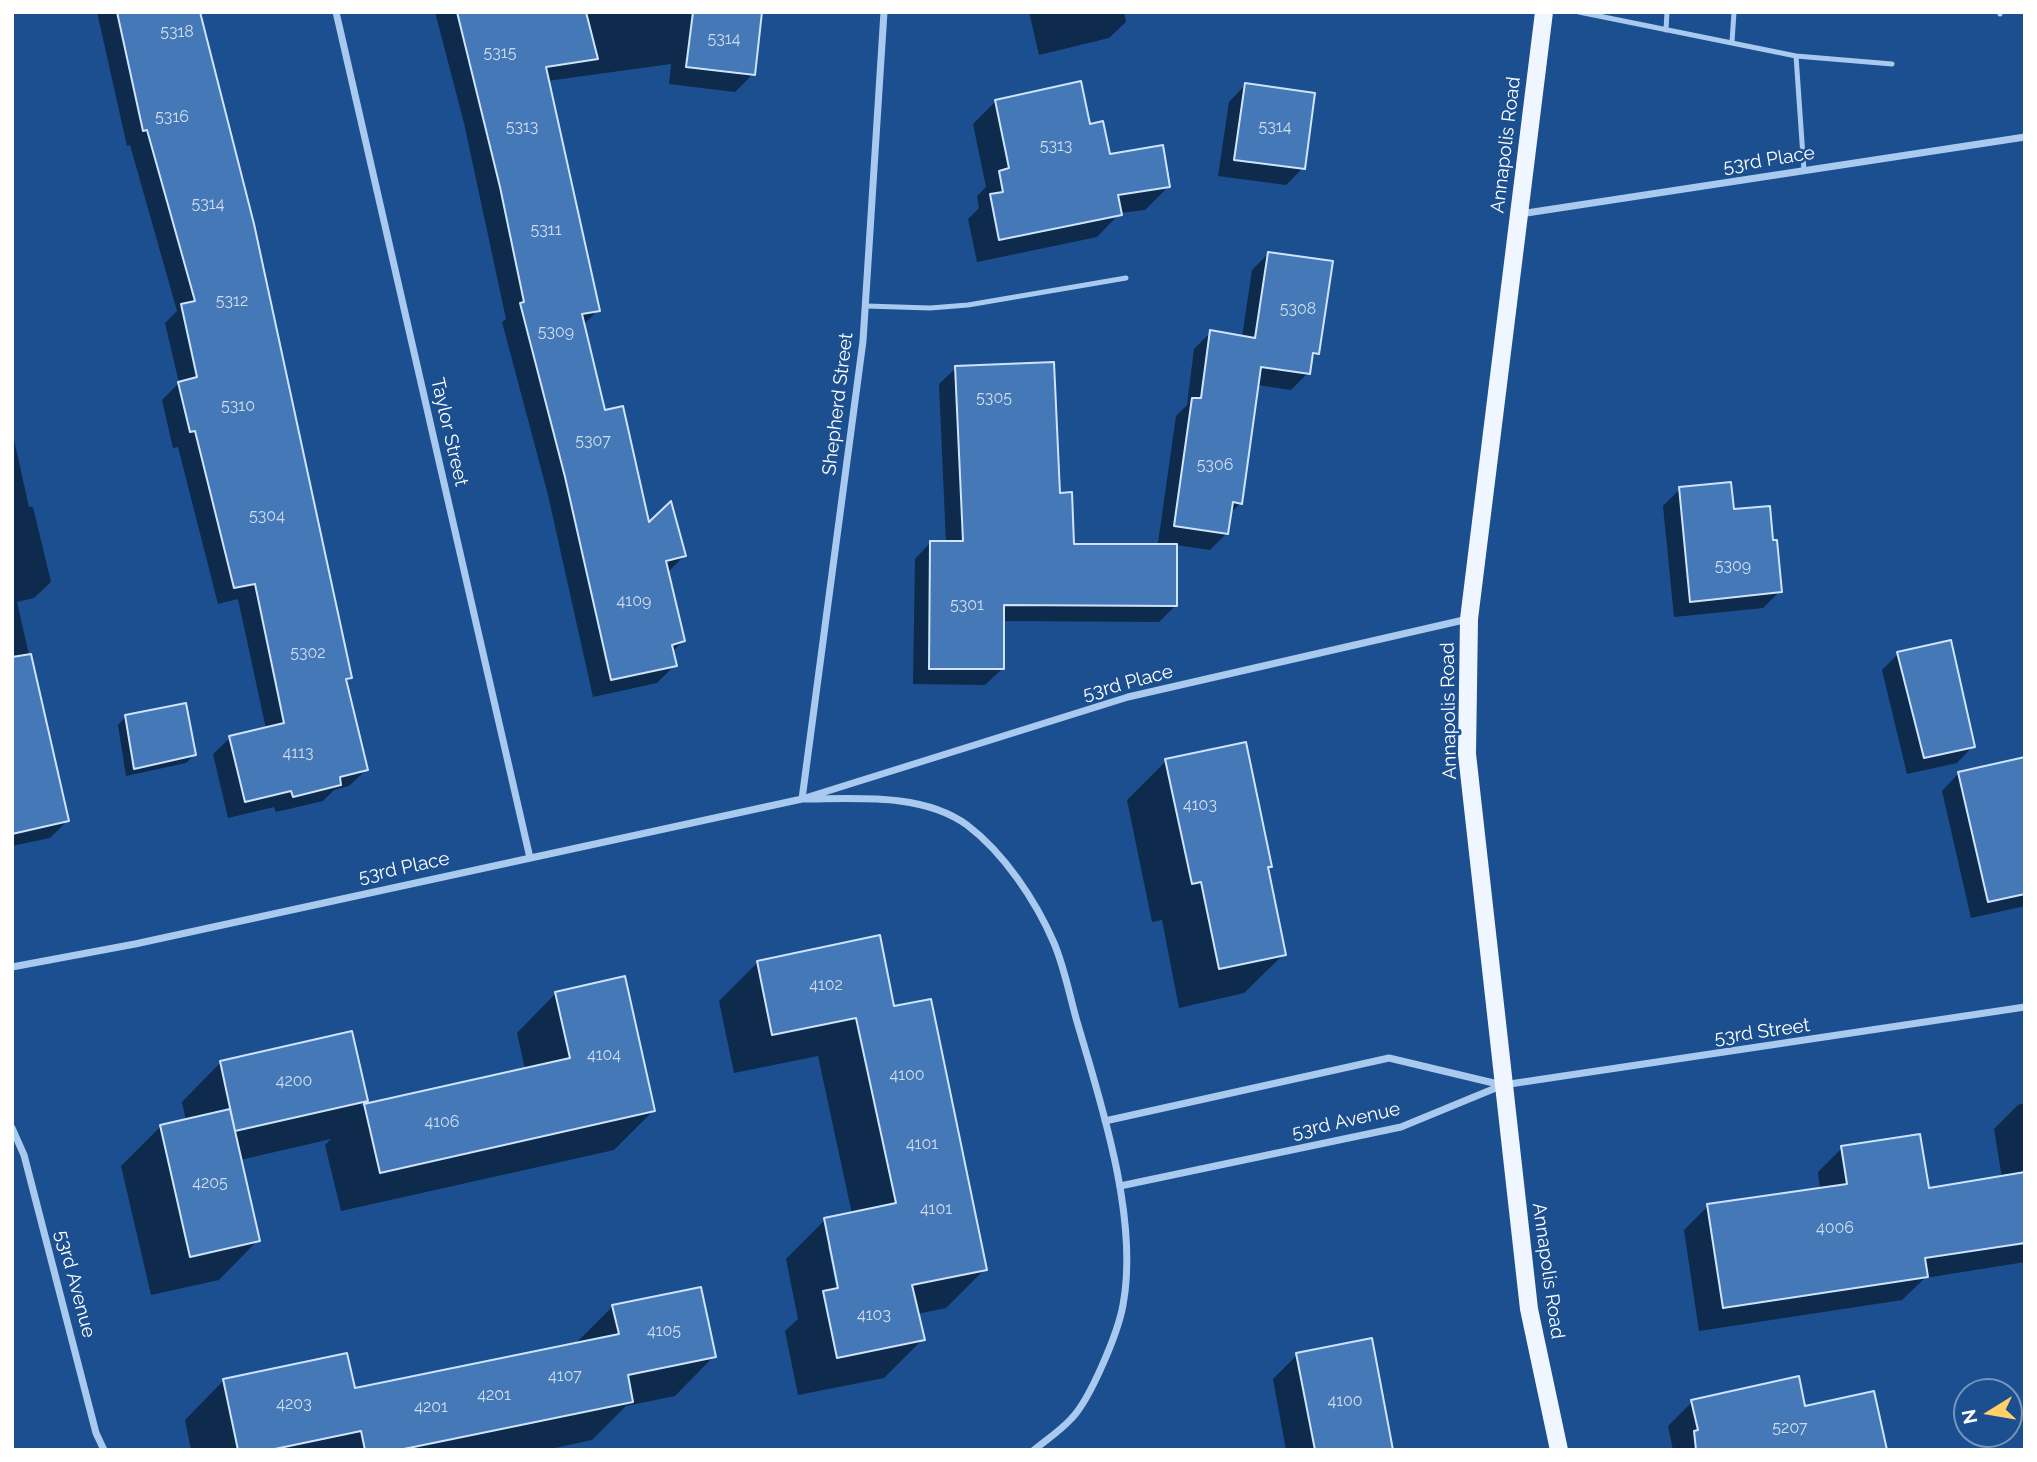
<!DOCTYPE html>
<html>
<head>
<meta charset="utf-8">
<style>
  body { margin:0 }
  #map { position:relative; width:2037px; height:1462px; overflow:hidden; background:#1b4f8f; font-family:Raleway,sans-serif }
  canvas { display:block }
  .frame { position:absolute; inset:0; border:14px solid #fff; pointer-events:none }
  .north { position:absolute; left:1953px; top:1378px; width:70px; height:70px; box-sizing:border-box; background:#1b4f8f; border:2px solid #7695bc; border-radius:50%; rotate:259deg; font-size:19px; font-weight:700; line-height:28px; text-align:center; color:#fff }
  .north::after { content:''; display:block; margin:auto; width:24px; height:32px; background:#ffd166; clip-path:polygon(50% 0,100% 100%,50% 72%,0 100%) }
</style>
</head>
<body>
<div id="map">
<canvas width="2037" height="1462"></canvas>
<div class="frame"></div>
<div class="north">N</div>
</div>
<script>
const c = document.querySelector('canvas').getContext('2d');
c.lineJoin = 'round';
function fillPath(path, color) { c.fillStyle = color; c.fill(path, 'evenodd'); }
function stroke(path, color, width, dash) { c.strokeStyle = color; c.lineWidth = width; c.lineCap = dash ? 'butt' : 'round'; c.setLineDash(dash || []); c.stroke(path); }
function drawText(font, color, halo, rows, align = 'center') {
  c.font = font + ' Raleway,sans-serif'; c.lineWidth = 5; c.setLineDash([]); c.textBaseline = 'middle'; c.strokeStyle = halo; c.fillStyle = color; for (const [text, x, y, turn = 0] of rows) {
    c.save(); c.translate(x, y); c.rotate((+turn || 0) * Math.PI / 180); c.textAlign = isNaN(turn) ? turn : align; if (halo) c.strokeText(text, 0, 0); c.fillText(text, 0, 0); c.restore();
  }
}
fillPath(new Path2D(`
  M97 12H198L350 678 345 683 366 770 349 786 334 790 323 801 276 812 274 807 228 818 213 754 230 738 266 729 238 599 218 604 178 447 173 448 162 400 179 383 165 323 177 311 130 145 127 146Z
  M435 12H760L753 74 735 92 669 84 671 64 547 81 598 310 583 325 603 412 648 525 684 556 667 573 683 641 672 652 675 665 657 683 593 697 548 495 502 322 506 319 464 123Z
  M1029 12H1124L1126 22 1109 38 1039 55Z
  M1245 85 1303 168 1286 185 1218 176 1229 102Z
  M996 101 1089 126 1108 156 1168 187 1145 210 1120 213 1097 237 977 262 968 219 979 208 977 196 986 187 973 124Z
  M1269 253 1317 353 1310 360 1308 373 1291 390 1257 385 1241 503 1229 514 1227 533 1210 550 1176 545V605L1159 622 1002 621V669L985 685 913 684 915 559 931 542 946 543 939 384 956 368 1058 495 1072 545 1165 546 1158 543 1176 416 1187 405 1194 349 1211 332 1242 337 1252 270Z
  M12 431 29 507H33L51 582 34 598 17 602 67 821 50 838 12 846Z
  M1680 489 1780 591 1763 608 1674 617 1663 506Z
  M1898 654 1973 746 1957 763 1907 774 1882 670Z
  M126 716 194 755 186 763 126 776 118 725Z
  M2025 758V906L1971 918 1942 791 1958 774Z
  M1166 761 1270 866 1266 870 1284 954 1244 993 1179 1008 1162 920 1152 922 1127 800Z
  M758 962 893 1008 985 1269 946 1308 917 1314 923 1339 884 1378 798 1395 785 1331 798 1319 786 1259 825 1220 852 1214 818 1056 734 1073 719 1001ZM828 1246H831L841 1296 838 1297Z
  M556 993 653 1111 614 1150 341 1211 325 1145 331 1139 240 1160 258 1240 219 1280 151 1295 121 1166 161 1126 186 1121 182 1102 221 1062 366 1101 360 1106 525 1069 517 1033Z
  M2025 1103V1262L1925 1278 1902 1300 1699 1331 1684 1230 1708 1206 1820 1190 1818 1172 1842 1148 1927 1190 2002 1178 1994 1129 2018 1105Z
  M613 1306 714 1356 675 1396 626 1406 592 1440 546 1450H191L185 1420 224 1380 353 1390 575 1344Z
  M1297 1355 1391 1450H1286L1273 1379Z
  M1692 1402 1804 1408 1884 1450H1673L1668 1426Z`), '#0007');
const building = new Path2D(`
  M117 12H200L254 224 352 678 346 679 368 770 340 777 341 785 293 797 291 791 245 802 229 736 284 723 255 584 234 588 195 431 190 432 178 382 197 377 181 304 195 301 147 130 143 131Z
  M457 12H586L598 59 546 67 600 311 582 314 605 410 623 406 649 522 671 501 686 556 666 561 685 641 672 645 677 666 611 680 565 477 520 303 524 302 500 187Z
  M693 12H762L755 75 686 67Z
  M1081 81 1090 124 1103 121 1110 154 1163 145 1170 187 1118 195 1122 215 999 240 990 194 1003 192 999 171 1009 168 995 100Z
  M1245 83 1315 93 1305 169 1234 160Z
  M1268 252 1333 261 1319 354 1313 353 1310 374 1261 367 1242 504 1233 502 1228 534 1174 526 1192 398H1201L1210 330 1255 338Z
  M1054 362 1060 493 1072 492 1074 544H1177V606L1004 605V669H929L930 541H963L955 366Z
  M1731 482 1734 509 1770 506 1773 540H1777L1782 592 1690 602 1679 487Z
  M1951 640 1975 747 1924 758 1897 652Z
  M31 654 69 821 12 834V657Z
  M186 703 196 755 134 769 125 715Z
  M1246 742 1272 867H1268L1286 955 1219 969 1201 882 1192 884 1165 759Z
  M2025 757V894L1988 902 1958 772Z
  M880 935 894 1006 931 999 987 1270 912 1285 925 1340 837 1358 823 1291 838 1288 824 1218 896 1203 856 1018 772 1035 757 961Z
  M625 976 655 1111 380 1173 364 1104 570 1058 555 992Z
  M352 1031 368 1101 235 1131 220 1061Z
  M230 1109 260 1241 190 1257 160 1125Z
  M1920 1134 1929 1188 2025 1172V1243L1925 1258 1928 1277 1723 1308 1707 1204 1847 1184 1841 1146Z
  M701 1287 716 1357 628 1375 633 1402 399 1450H365L361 1431 270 1450H238L223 1379 347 1353 355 1388 619 1334 612 1305Z
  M1372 1338 1393 1450H1315L1296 1353Z
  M1799 1376 1805 1406 1874 1391 1887 1450H1696L1694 1431 1698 1430 1691 1400Z`);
fillPath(building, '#4478b7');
stroke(building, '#cfe3fa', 2);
stroke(new Path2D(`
  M1579 12 1796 56 1804 171
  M2000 14V12
  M1666 30 1667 12
  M1732 42 1734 12
  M1796 56 1892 64
  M866 306 930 308 968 305 1126 278`), '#a9c9ee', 5);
stroke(new Path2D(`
  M336 12 530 858
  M884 12 863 341 802 799 1128 697 1468 619
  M1520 214 2025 137
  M12 967 135 944 802 799C854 799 922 792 967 825 1004 853 1036 901 1054 943 1065 969 1070 998 1078 1025 1102 1106 1139 1220 1123 1305 1118 1333 1090 1400 1071 1419 1060 1431 1046 1440 1034 1450
  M1105 1121 1389 1058 1502 1085
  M12 1128 24 1155 96 1433 104 1450
  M1120 1186 1401 1127 1503 1085 2025 1007`), '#a9c9ee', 7);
stroke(new Path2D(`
  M1544 12 1469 619 1467 754 1529 1309 1559 1450`), '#f0f6ff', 18);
drawText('16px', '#d0dded', null, [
  ["5318",177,32],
  ["5314",724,39],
  ["5315",500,53],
  ["5316",172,117],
  ["5313",522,127],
  ["5314",1275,127],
  ["5313",1056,146],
  ["5314",208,204],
  ["5311",546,230],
  ["5312",232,301],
  ["5308",1298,309],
  ["5309",556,332],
  ["5305",994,398],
  ["5310",238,406],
  ["5307",593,441],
  ["5306",1215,465],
  ["5304",267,516],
  ["5309",1733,566],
  ["4109",634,601],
  ["5301",967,605],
  ["5302",308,653],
  ["4113",298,753],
  ["4103",1200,805],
  ["4102",826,985],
  ["4104",604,1055],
  ["4100",907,1075],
  ["4200",294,1081],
  ["4106",442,1122],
  ["4101",922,1144],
  ["4205",210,1183],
  ["4101",936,1209],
  ["4006",1835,1228],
  ["4103",874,1315],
  ["4105",664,1331],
  ["4107",565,1376],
  ["4201",494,1395],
  ["4100",1345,1401],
  ["4203",294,1404],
  ["4201",431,1407],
  ["5207",1790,1428]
]);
drawText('19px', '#fff', '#1b4f8f', [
  ["Annapolis Road",1506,145,-83],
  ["53rd Place",1769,160,-9],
  ["Shepherd Street",838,404,-83],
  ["Taylor Street",449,432,77],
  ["53rd Place",1128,683,-15],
  ["Annapolis Road",1449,711,-91],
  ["53rd Place",404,868,-12],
  ["53rd Street",1762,1032,-8],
  ["53rd Avenue",1346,1121,-13],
  ["Annapolis Road",1548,1271,82],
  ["53rd Avenue",75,1284,75]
]);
</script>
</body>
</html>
